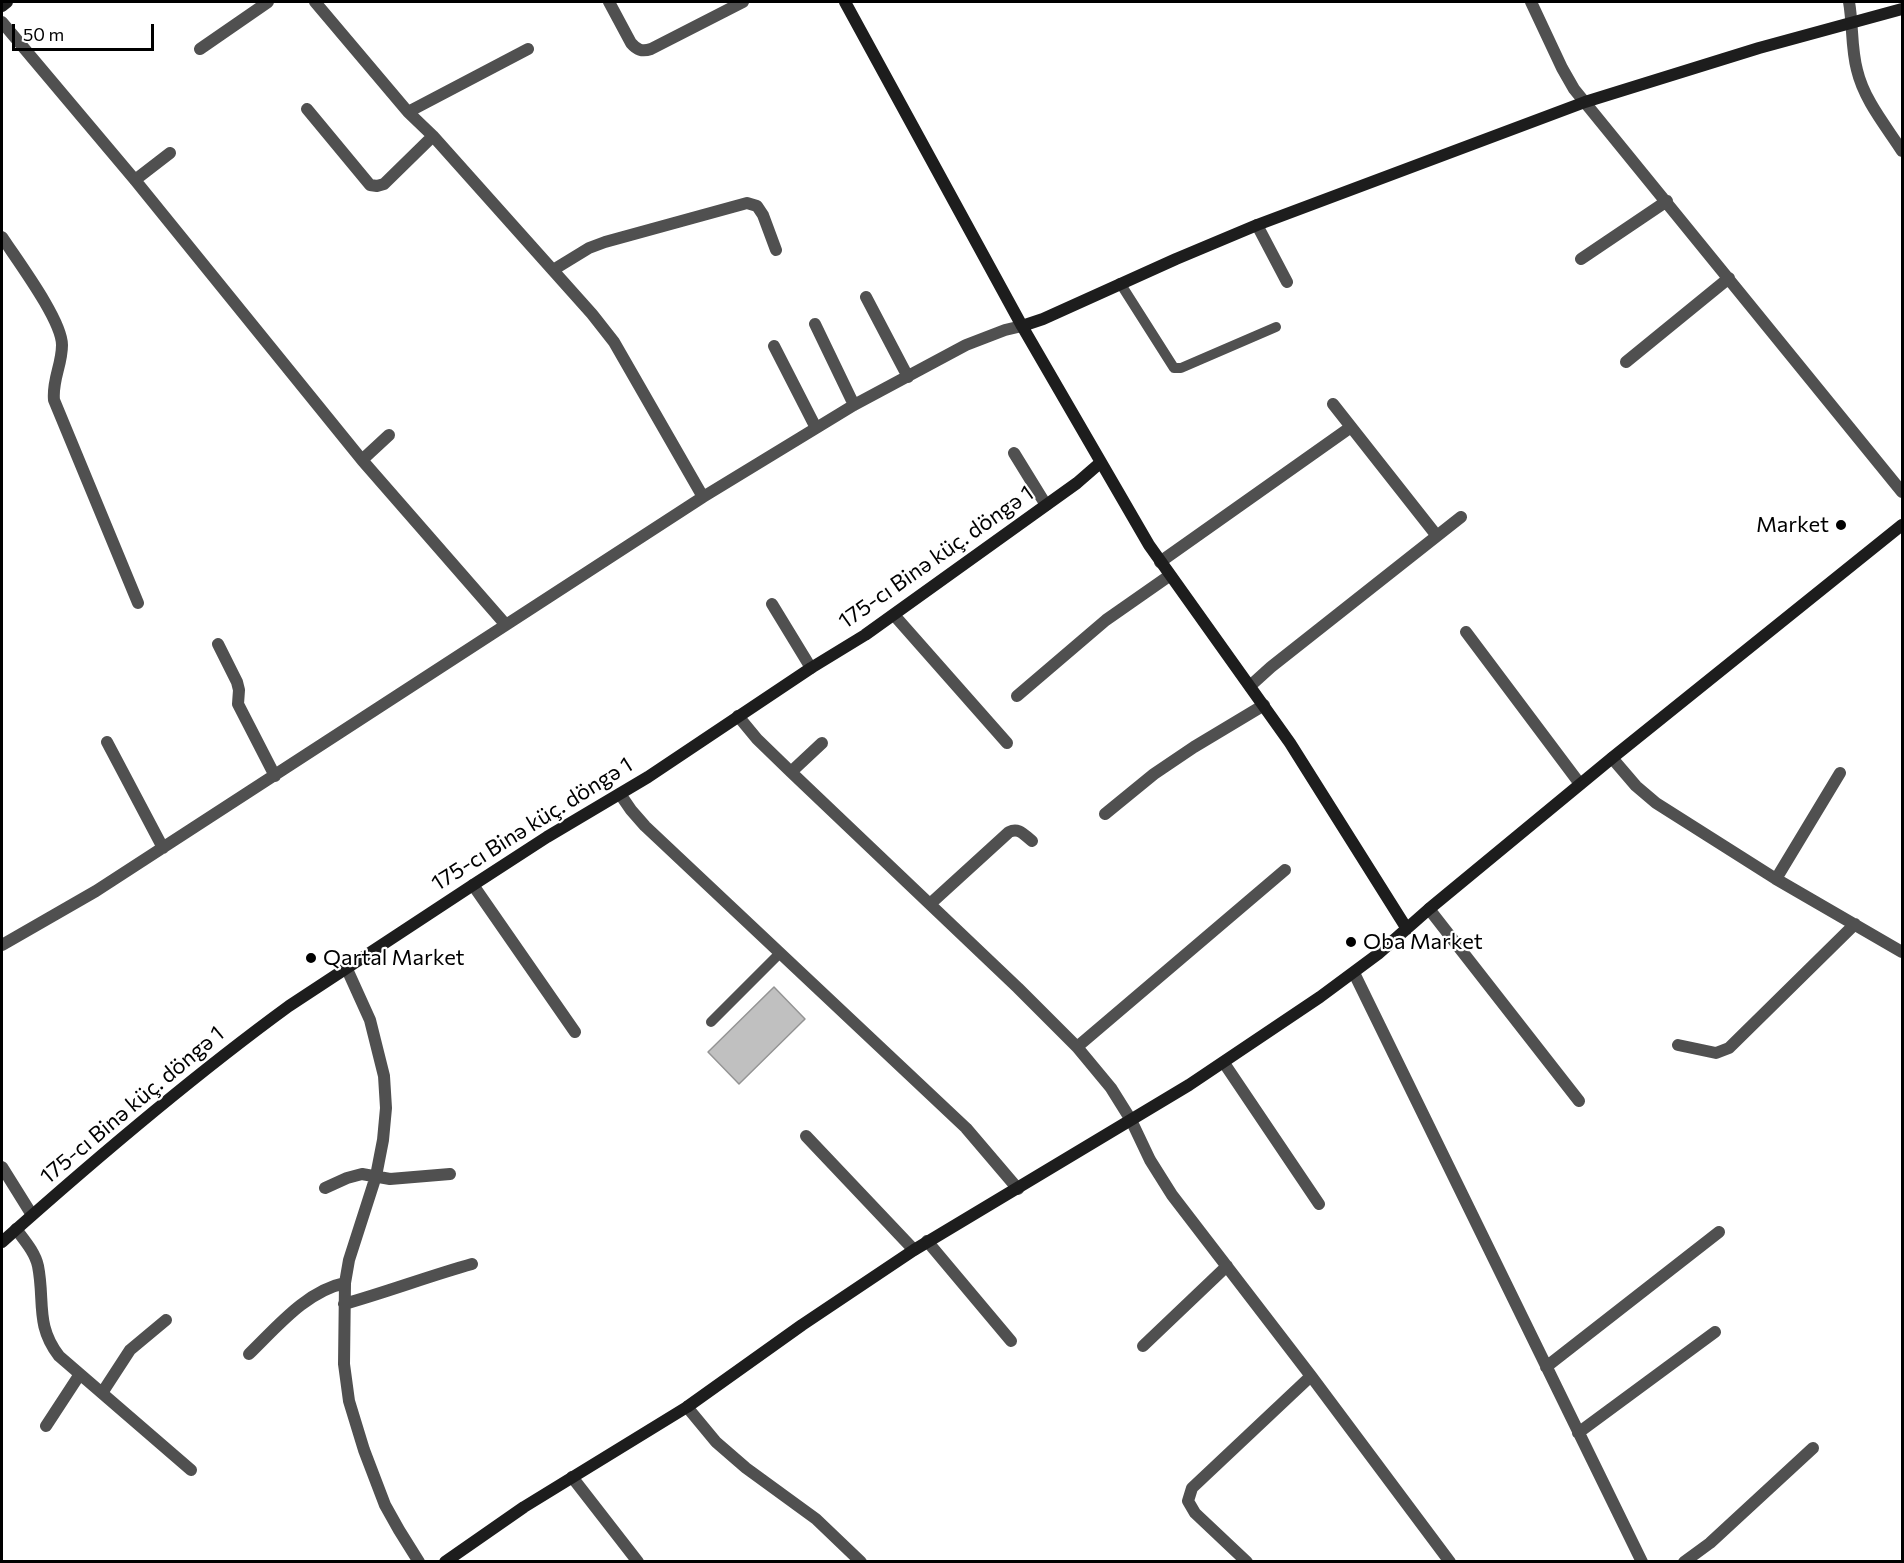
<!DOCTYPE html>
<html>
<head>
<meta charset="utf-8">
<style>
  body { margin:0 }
  #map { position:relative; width:1904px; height:1563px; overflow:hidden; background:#fff; font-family:Commissioner,sans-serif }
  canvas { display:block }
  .frame { position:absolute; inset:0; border:3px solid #000; pointer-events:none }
  .scale { position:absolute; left:12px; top:24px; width:142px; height:27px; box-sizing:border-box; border:3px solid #000; border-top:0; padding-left:8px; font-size:18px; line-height:21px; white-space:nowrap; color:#000; -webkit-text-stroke:4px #fff; paint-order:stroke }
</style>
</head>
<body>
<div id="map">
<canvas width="1904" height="1563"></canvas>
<div class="frame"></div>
<div class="scale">50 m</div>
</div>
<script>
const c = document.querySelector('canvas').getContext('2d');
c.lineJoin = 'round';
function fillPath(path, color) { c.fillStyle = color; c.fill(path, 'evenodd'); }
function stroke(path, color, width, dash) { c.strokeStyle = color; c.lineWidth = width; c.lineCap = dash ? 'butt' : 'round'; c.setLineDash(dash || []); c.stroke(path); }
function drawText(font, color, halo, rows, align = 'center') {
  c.font = font + ' Commissioner,sans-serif'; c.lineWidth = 4.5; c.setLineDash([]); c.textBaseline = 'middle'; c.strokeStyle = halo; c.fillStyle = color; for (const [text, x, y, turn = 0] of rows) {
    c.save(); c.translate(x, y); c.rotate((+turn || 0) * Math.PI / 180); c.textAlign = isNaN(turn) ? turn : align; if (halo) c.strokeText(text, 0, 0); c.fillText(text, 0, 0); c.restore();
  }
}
const building = new Path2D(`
  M774 987 805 1019 739 1084 708 1052Z`);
fillPath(building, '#c0c0c0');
stroke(building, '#949494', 1.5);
stroke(new Path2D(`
  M1120 283 1174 368H1181L1276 327
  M711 1022 780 953`), '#505050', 10);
stroke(new Path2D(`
  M315 2 408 112 433 136 592 314 614 342 703 497
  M609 2 631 43C637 50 642 52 651 49L743 2
  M1531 2 1562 68 1574 89 1902 492
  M1849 2C1853 24 1851 48 1857 70 1864 100 1886 126 1902 151
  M2 22 135 180 362 460 506 625
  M200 49 268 2
  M307 109 370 185 377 186 384 184 433 136
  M408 112 528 49
  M135 180 170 153
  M1257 225 1287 282
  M2 237C17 260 62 320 62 345 62 365 52 380 54 400L138 603
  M1581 259 1667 201
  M553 270 589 248 605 242 747 203 757 206 763 215 776 250
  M866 297 908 377
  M815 324 854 405
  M774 346 816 428
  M1626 362 1729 278
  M1333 404 1437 536
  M1014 453 1046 505
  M362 460 389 435
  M1160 562 1351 427
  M772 604 811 668
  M894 615 1007 743
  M1466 632 1580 784
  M218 644 237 682 239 690 238 704 275 776
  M1250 686 1271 667 1461 517
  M1017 696 1106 620 1169 576
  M738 716 757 739 791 772 1018 988 1077 1047 1111 1088 1131 1120 1150 1160 1172 1195 1311 1376 1450 1562
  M107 742 163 848
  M1612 758 1636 786 1656 803 1776 879 1902 952
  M791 772 822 743
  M620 794 631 810 645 826 966 1128 1018 1189
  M1105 814 1154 774 1194 747 1264 705
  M1776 879 1840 773
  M473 885 575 1032
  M930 904 1009 832C1019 827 1024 835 1032 841
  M1429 909 1579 1101
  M2 945 96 891 703 497 854 405 966 345 1005 330 1022 326
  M346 967 370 1020 384 1076 386 1108 383 1140 376 1176 349 1260 345 1283 344 1364 349 1401 364 1450 385 1505 399 1530 419 1562
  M1354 973 1642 1562
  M1678 1045 1716 1053 1729 1048 1855 924
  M1077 1047 1285 870
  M1224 1063 1319 1204
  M806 1136 914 1250
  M2 1167 32 1215
  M325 1188 347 1178 362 1174 390 1179 450 1174
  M16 1229C24 1240 35 1252 38 1266 45 1301 35 1325 59 1356L191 1470
  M927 1241 1011 1341
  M344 1304C387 1292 429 1276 472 1264
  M1143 1346 1227 1266
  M249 1354C276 1328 306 1291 345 1283
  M1546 1367 1719 1232
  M102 1393 130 1350 166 1320
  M687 1407 716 1442 746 1468 816 1519 861 1562
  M46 1426 80 1374
  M1578 1433 1715 1332
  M572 1477 638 1562
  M1247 1562 1195 1513 1188 1501 1192 1488 1311 1376
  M1684 1562 1710 1543 1813 1448`), '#505050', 12);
stroke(new Path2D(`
  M845 2 1022 326 1149 545 1290 743 1407 929
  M2 6 7 2
  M1022 326 1043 319 1176 259 1257 225 1585 102 1759 48 1902 9
  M2 1242C94 1160 189 1079 289 1006L473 885 547 837 648 777 811 668 865 635 1077 483 1100 463
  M445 1562 524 1507 687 1407 802 1325 914 1250 1189 1085 1320 997 1378 954 1429 909 1612 758 1902 525`), '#1d1d1d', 12);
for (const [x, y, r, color] of [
  [1841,525,6,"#000"],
  [1351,942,6,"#000"],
  [311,958,6,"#000"]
]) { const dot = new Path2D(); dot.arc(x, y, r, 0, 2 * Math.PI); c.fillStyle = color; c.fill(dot); stroke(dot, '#fff', 2); }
drawText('22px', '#000', '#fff', [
  ["Market",1829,525,"right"],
  ["Oba Market",1363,942],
  ["Qartal Market",323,958]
], 'left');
drawText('22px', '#000', '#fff', [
  ["175-cı Binə küç. döngə 1",936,557,-35],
  ["175-cı Binə küç. döngə 1",532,824,-32],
  ["175-cı Binə küç. döngə 1",132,1105,-40]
]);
</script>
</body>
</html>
